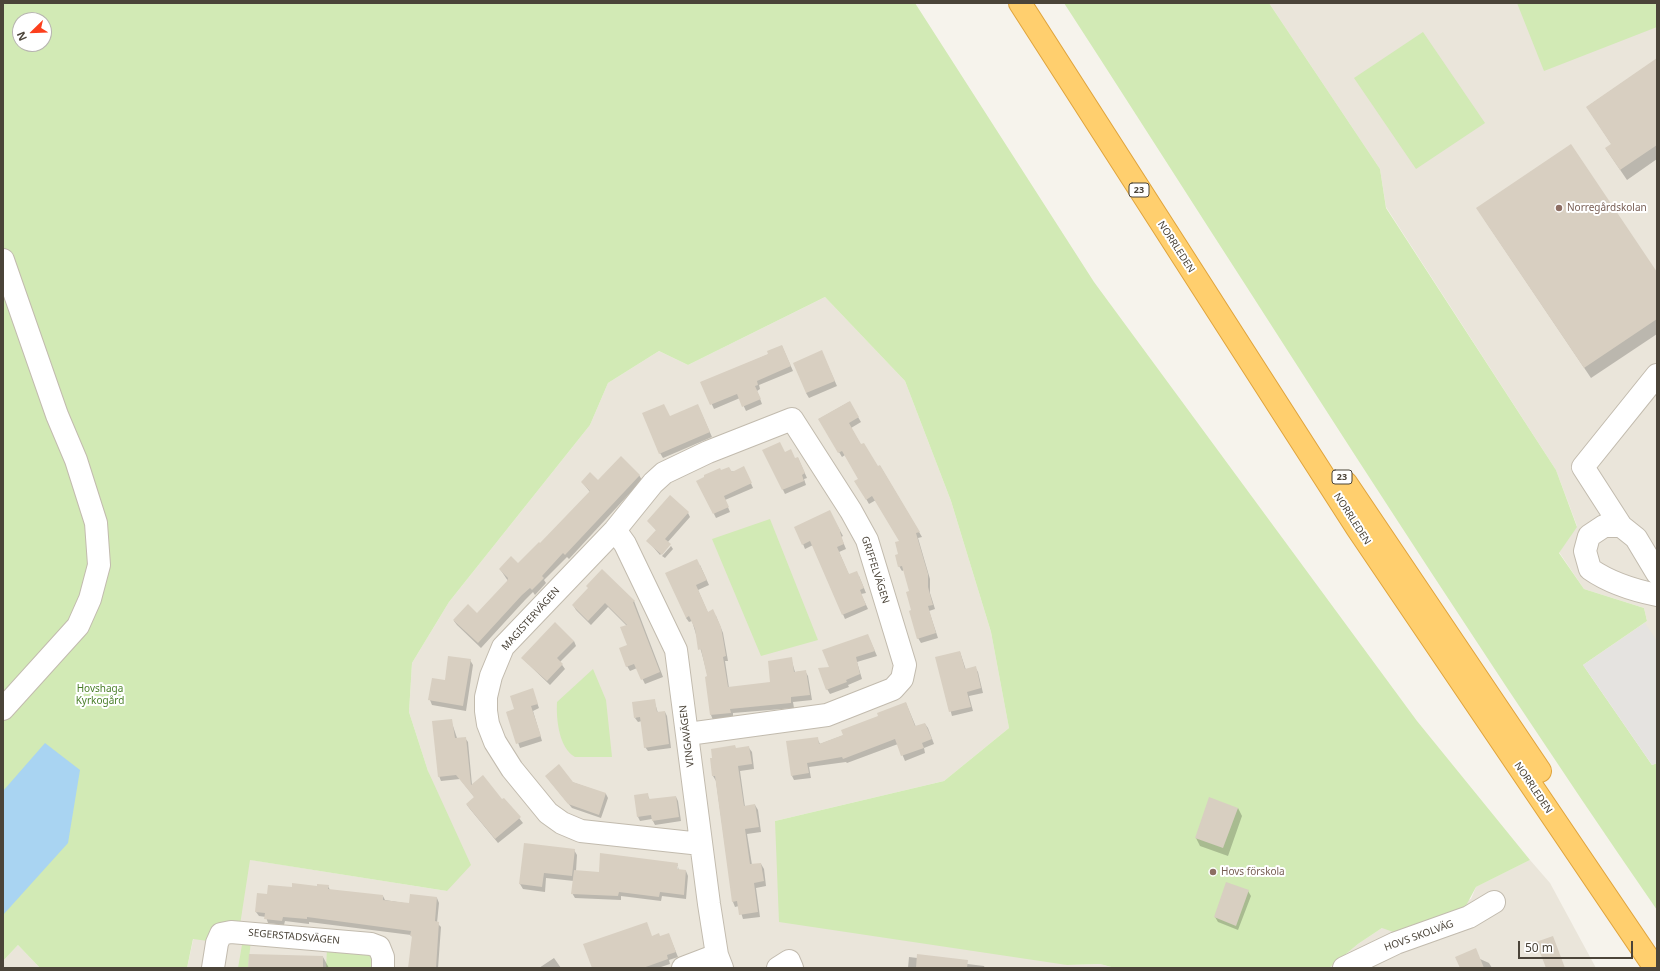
<!DOCTYPE html>
<html>
<head>
<meta charset="utf-8">
<style>
  body { margin:0 }
  #map { position:relative; width:1660px; height:971px; overflow:hidden; background:#f6f3ec; font-family:"Noto Sans",sans-serif }
  canvas { display:block }
  .frame { position:absolute; inset:0; border:4px solid #4b4439; pointer-events:none }
  .north { position:absolute; left:12px; top:12px; width:40px; height:40px; box-sizing:border-box; background:#fff; border:1px solid #b7b4b0; border-radius:50%; rotate:247deg; font-size:11px; font-weight:700; line-height:16px; text-align:center; color:#4b4439 }
  .north::after { content:''; display:block; margin:auto; width:14px; height:18px; background:#fc3f1d; clip-path:polygon(50% 0,100% 100%,50% 72%,0 100%) }
  .scale { position:absolute; left:1518px; top:941px; width:115px; height:18px; box-sizing:border-box; border:2px solid #4b4439; border-top:0; padding-left:5px; font-size:12px; line-height:14px; white-space:nowrap; color:#4b4439; -webkit-text-stroke:3px #fff; paint-order:stroke }
</style>
</head>
<body>
<div id="map">
<canvas width="1660" height="971"></canvas>
<div class="frame"></div>
<div class="north">N</div>
<div class="scale">50 m</div>
</div>
<script>
const c = document.querySelector('canvas').getContext('2d');
c.lineJoin = 'round';
function fillPath(path, color) { c.fillStyle = color; c.fill(path, 'evenodd'); }
function stroke(path, color, width, dash) { c.strokeStyle = color; c.lineWidth = width; c.lineCap = dash ? 'butt' : 'round'; c.setLineDash(dash || []); c.stroke(path); }
function drawText(font, color, halo, rows, align = 'center') {
  c.font = font + ' "Noto Sans",sans-serif'; c.lineWidth = 4; c.setLineDash([]); c.textBaseline = 'middle'; c.strokeStyle = halo; c.fillStyle = color; for (const [text, x, y, turn = 0] of rows) {
    c.save(); c.translate(x, y); c.rotate((+turn || 0) * Math.PI / 180); c.textAlign = isNaN(turn) ? turn : align; if (halo) c.strokeText(text, 0, 0); c.fillText(text, 0, 0); c.restore();
  }
}
fillPath(new Path2D(`
  M1269 3H1657V763L1583 665 1647 621 1644 608 1584 589 1559 552 1577 526 1556 470 1386 207 1380 169Z
  M825 297 905 381 951 501 991 632 1009 728 944 781 775 821 1067 965 1100 964 1115 968H187L197 922 245 859 447 891 428 771 409 712 412 663 449 602 590 425 608 383 659 351 688 365Z
  M1530 860 1550 883 1596 968H1329L1358 944 1382 928 1471 899 1476 887Z
  M18 945 40 968H3V961Z`), '#eae5da');
fillPath(new Path2D(`
  M3 3H915L1094 282 1417 721 1530 860 1476 887 1462 913 1402 935 1382 928 1358 944 1329 968H1115L1100 964 1067 965 779 922 775 821 944 781 1009 728 991 632 951 501 905 381 825 297 688 365 659 351 608 383 590 425 449 602 412 663 409 712 428 771 471 865 447 891 250 860 240 925 208 941 193 939 187 968H40L18 945 3 961ZM20 20H44V44H20Z
  M1064 3H1269L1380 169 1386 208 1556 470 1577 527 1559 553 1584 589 1644 608 1647 621 1583 665 1652 765 1657 763V910C1452 612 1260 306 1064 3Z
  M1517 3H1657V27L1544 71Z
  M1423 32 1485 123 1416 169 1354 78Z
  M770 519 818 640 761 656 712 539Z
  M593 669 606 700 612 757H575C559 748 556 719 557 702Z
  M243 939 251 940 248 968H238Z
  M327 949 373 952 377 968H326Z`), '#d2eab5');
fillPath(new Path2D(`
  M1645 623 1657 641V763L1652 765 1583 665Z`), '#e5e3e0');
fillPath(new Path2D(`
  M45 743 80 770 68 843 3 915V791Z`), '#a9d4f2');
fillPath(new Path2D(`
  M1657 59V159L1627 180 1606 149 1612 145 1587 107Z
  M1484 219 1657 274V334L1591 378Z
  M782 346 793 371 759 385 760 389 757 391 762 404 746 411 740 398 714 409 702 383 769 354Z
  M824 357 837 386 809 398 806 393Z
  M849 402 861 422 851 428 861 445 878 468 880 466 922 537 918 538 930 579V593L935 609 929 611 938 638 921 643 918 638 912 611 911 592 904 570 902 571 899 566 901 542 876 500 869 504 856 481 859 479 845 455 842 457 819 419Z
  M700 410 712 437 663 458 660 453 670 417Z
  M764 451 795 459 798 458 807 478 804 479 806 485 785 494Z
  M721 471 746 472 753 488 725 500 730 512 716 518 714 514Z
  M639 475 642 480 569 559 567 557 544 580 546 583 535 595 533 592 525 600 481 648 457 625 454 621 477 614 508 581 500 569 518 564 540 545 590 492 582 482Z
  M688 513 690 517 667 543 669 545 660 555 648 541 657 531 648 521Z
  M832 516 843 536 841 537 846 549 839 552 849 575 859 576 866 593 861 594 868 609 845 619 813 545 805 549 803 544Z
  M671 546 673 549 665 558 662 556Z
  M700 565 709 585 698 590 708 613 716 616 723 633 728 661H725L729 688 772 683 791 658 795 672 805 671 808 676 812 700 793 702 794 708 733 713V717L713 720 711 715 706 678 708 677 702 654 692 621 689 622 686 618Z
  M589 589 634 601 663 677 645 684 637 668 630 671 627 666V626L608 607 591 625 576 610 573 605Z
  M870 640 877 656 857 662 862 679 848 685 849 687 830 694 827 689 830 668Z
  M574 641 576 646 560 662 565 669 550 685 522 658Z
  M960 652 966 670 975 667 978 672 983 693 969 696 973 711 952 716 936 658Z
  M470 660 473 665 466 711 432 705 430 700 445 681Z
  M532 689 539 708 533 711 542 741 520 748 507 712 516 710Z
  M654 700 658 713 665 712 667 716 671 748 648 751 645 747 642 721 638 722 635 718Z
  M906 703 916 727 925 724 928 728 934 744 924 748 925 753 905 761 898 744 847 763 846 762 809 767 811 778 794 780 792 776 817 738 820 744 844 735Z
  M451 720 457 738H465L468 742 472 785 502 801 504 799 523 823 498 843 470 809 467 805 475 798 460 779 441 781 439 776Z
  M749 748 752 752 754 769 740 771 745 807 755 805 758 810 761 832 747 834 752 865 761 864 764 869 766 886 756 888 760 917 743 919 739 906 735 907 733 902 716 781 713 776 736 749Z
  M549 780 572 782 606 794 608 798 601 818 572 808Z
  M647 794 650 800 676 797 678 801 681 821 655 825 652 819 640 821 638 817Z
  M1238 808 1242 816 1228 856 1200 846 1196 838Z
  M574 850 577 855 576 871 599 873 677 863 679 871H686L688 876 686 899 662 896 661 901 621 896V900L575 898 572 893 574 881 546 878 545 892 523 889 520 884ZM676 866H678L677 875Z
  M1227 883 1248 891 1251 896 1238 930 1218 922 1215 917Z
  M328 886 330 890 383 896 385 900 410 904 437 898 439 903 437 923 441 927 438 968H409L413 939 411 935 309 922V924L285 921 284 925 268 923 266 917 259 916 256 912 268 895 293 888Z
  M669 935 678 957 669 960 670 964 658 968H593L652 936 661 937Z
  M323 957 329 968H249Z
  M909 957 984 966 985 968H908Z
  M554 958 561 968H539Z
  M1480 959 1489 963 1492 968H1461Z`), '#0003');
fillPath(new Path2D(`
  M1657 58V145L1620 170 1605 148 1611 144 1586 107Z
  M1571 144 1657 272V319L1584 368 1476 208Z
  M782 345 791 366 757 381 758 385 755 386 761 399 742 407 737 394 710 405 700 382 768 354 767 351Z
  M822 350 835 381 806 393 793 363Z
  M850 401 859 417 849 423 861 444 864 443 878 466 880 465 920 532 916 533 928 574V587L933 605 928 606 936 633 917 639 909 611 911 610 906 592 909 591 902 566 898 567 895 555 898 554 895 542 899 541 872 496 866 500 854 481 858 479 842 451 838 453 818 419Z
  M664 404 670 416 698 404 710 432 659 454 642 413Z
  M780 442 785 452 791 449 795 458 798 457 805 473 802 475 804 481 782 490 762 450Z
  M621 456 640 475 565 555 563 553 542 576 544 578 532 590 530 588 522 595 478 643 453 620 468 604 477 613 507 581 508 578 499 569 511 556 518 563 539 542 540 543 590 491 581 482 590 472 598 480Z
  M744 466 752 483 724 496 729 507 713 514 696 481 704 477V475L720 468 721 470 729 467 732 472Z
  M670 495 689 512 665 539 671 544 662 555 646 541 656 530 647 521Z
  M830 510 841 532H840L844 544 837 547 849 574 857 571 864 588 860 590 866 605 842 615 810 541 802 545 794 527Z
  M697 559 707 580 696 585 708 612 713 609 721 627 726 656 723 657 728 687 770 682 768 661 792 657 794 672 806 670 810 695 791 697V703L730 709 731 713 710 715 705 677 707 676 701 649 698 650 695 629 689 616 686 618 665 573Z
  M602 569 635 601 633 602 660 672 641 680 634 664 626 667 619 648 627 645 620 627 627 625 605 603 588 621 572 605 588 588 586 586Z
  M555 622 574 641 557 658 563 664 547 681 521 658Z
  M868 634 875 651 856 657 860 674 846 680 847 682 826 690 818 668 829 667 822 650Z
  M960 651 965 669 976 666 981 688 967 692 971 707 949 712 935 657Z
  M448 656 471 659 463 706 428 700 432 678 445 680Z
  M533 688 538 704 531 706 541 736 516 744 506 712 514 709 510 696Z
  M655 699 657 712 665 711 669 744 644 748 640 717 634 718 632 702Z
  M906 702 915 726 925 723 932 739 922 743 924 748 901 756 895 739 843 759 842 757 807 763 809 773 791 776 786 741 818 737 819 744 843 735 841 730 878 716 877 713Z
  M452 719 455 738 466 737 471 785 483 775 502 799 504 798 521 817 495 839 466 804 474 797 456 775 438 777 432 721Z
  M735 745 736 748 749 746 752 764 738 766 744 806 755 804 759 827 745 829 750 864 761 863 764 881 754 883 758 912 739 915 737 901 732 902 715 776H712L710 758H712L711 749Z
  M559 764 573 782 606 793 599 815 568 804 545 776Z
  M648 793 649 799 676 796 679 817 652 821 651 815 637 817 634 795Z
  M1209 797 1238 808 1223 848 1195 838Z
  M524 843 575 849 572 876 544 873 542 887 519 884Z
  M600 853 678 863 677 869 686 870 684 895 660 892 659 897 619 892 618 896 571 894 574 870 599 872Z
  M1226 882 1249 890 1236 926 1214 917Z
  M292 883 317 886V884L329 885 328 889 383 895V900L409 903 410 894 437 897 435 921 439 922 436 968H408L412 936H410L411 931 307 917V919L283 917 282 921 264 919 265 913 255 912 257 893 267 894 268 885 292 887Z
  M647 922 652 936 659 933 660 936 669 933 676 952 667 955 668 959 643 968H592L583 944Z
  M1553 936 1565 968H1546L1536 942Z
  M1476 948 1484 968H1460L1455 957Z
  M249 954 323 956V968H248Z
  M917 954 968 960 967 968H916Z`), '#d8cfc1');
const minor = new Path2D(`
  M3 260 57 415 76 460 96 523 99 565 90 599 78 626 3 709
  M1621 526 1583 467 1657 375
  M615 530 625 544 676 650 709 904 717 955 722 968
  M1657 573 1636 538 1621 526H1604L1589 536 1585 551 1590 569C1610 583 1632 590 1657 595
  M688 734 827 715 893 689 902 679 905 665 867 540 851 511 792 419 708 452 664 473 653 483 615 530 503 647 491 676 486 697V711L488 724 495 742 512 769 548 813 562 823 581 831 701 844
  M213 968 217 943 221 934 231 932 371 944 379 947 383 957V968
  M683 968 717 955
  M778 968 789 961 792 968
  M1344 968 1396 943 1469 917 1494 902`);
const highway = new Path2D(`
  M1020 3 1357 528 1655 968
  M1346 483 1540 771`);
stroke(minor, '#c2bbae', 24);
stroke(highway, '#e0a43c', 24);
stroke(minor, '#fff', 22);
stroke(highway, '#ffcf6e', 22);
for (const [x, y, r, color] of [
  [1559,208,4,"#8d6e63"],
  [1213,872,4,"#8d6e63"]
]) { const dot = new Path2D(); dot.arc(x, y, r, 0, 2 * Math.PI); c.fillStyle = color; c.fill(dot); stroke(dot, '#fff', 1.5); }
for (const [x, y, w] of [
  [1139,190,20],
  [1342,477,20]
]) { const box = new Path2D(); box.roundRect(x - w / 2, y - 7, w, 14, 3); c.fillStyle = '#fff'; c.fill(box); stroke(box, '#4b4439', 1); }
drawText('bold 9px', '#4b4439', null, [
  ["23",1139,190],
  ["23",1342,477]
]);
drawText('10px', '#785e54', '#fff', [
  ["Norregårdskolan",1567,208],
  ["Hovs förskola",1221,872]
], 'left');
drawText('10px', '#4b4439', '#fff', [
  ["NORRLEDEN",1176,247,57],
  ["NORRLEDEN",1352,519,57],
  ["GRIFFELVÄGEN",875,570,72],
  ["MAGISTERVÄGEN",531,619,-48],
  ["VINGAVÄGEN",687,736,-97],
  ["NORRLEDEN",1533,788,56],
  ["HOVS SKOLVÄG",1419,936,-20],
  ["SEGERSTADSVÄGEN",294,937,5]
]);
drawText('10px', '#4a7f2a', '#fff', [
  ["Hovshaga",100,689],
  ["Kyrkogård",100,701]
]);
</script>
</body>
</html>
